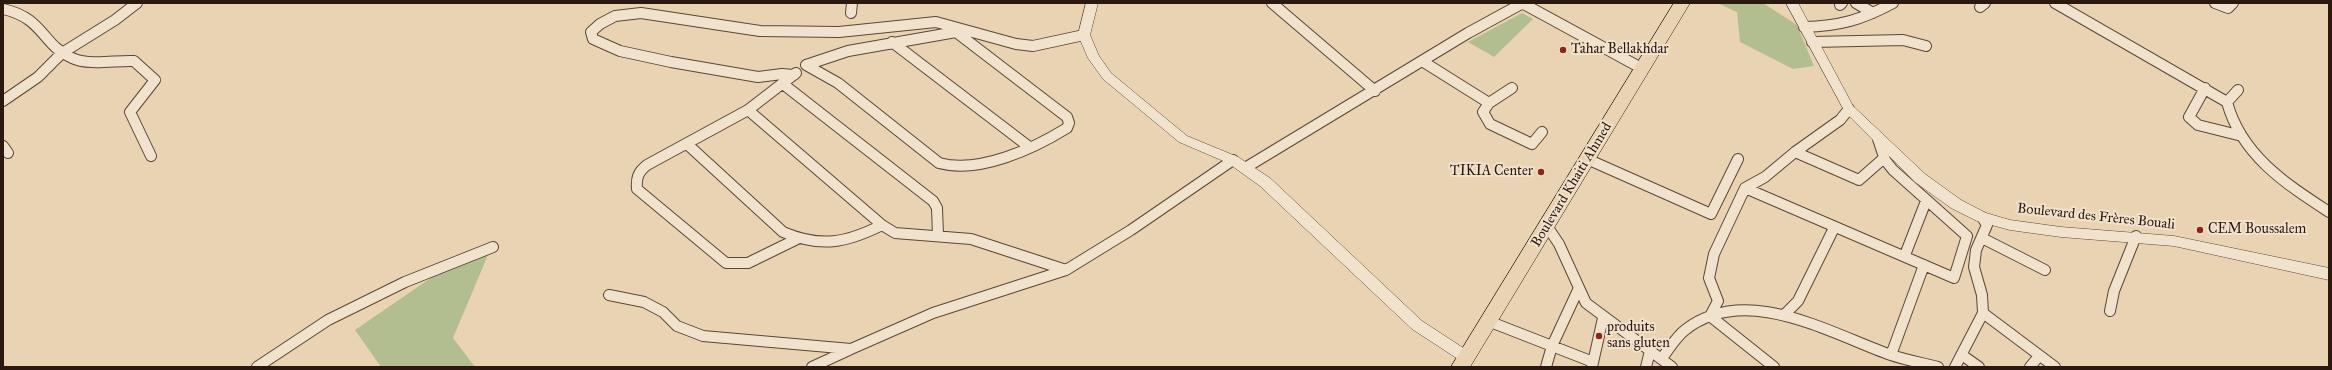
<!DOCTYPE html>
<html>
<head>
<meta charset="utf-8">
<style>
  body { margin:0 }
  #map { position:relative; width:2332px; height:370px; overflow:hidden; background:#e9d3b2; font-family:"IM FELL Great Primer",serif }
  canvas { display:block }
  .frame { position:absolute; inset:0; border:4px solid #2b180f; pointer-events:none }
</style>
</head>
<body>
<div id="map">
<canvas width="2332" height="370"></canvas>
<div class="frame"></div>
</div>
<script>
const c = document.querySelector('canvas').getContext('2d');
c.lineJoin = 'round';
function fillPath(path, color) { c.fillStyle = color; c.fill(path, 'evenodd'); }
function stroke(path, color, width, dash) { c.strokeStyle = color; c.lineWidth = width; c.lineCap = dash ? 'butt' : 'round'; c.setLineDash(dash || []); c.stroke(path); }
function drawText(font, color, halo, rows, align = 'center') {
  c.font = font + ' "IM FELL Great Primer",serif'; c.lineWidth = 4; c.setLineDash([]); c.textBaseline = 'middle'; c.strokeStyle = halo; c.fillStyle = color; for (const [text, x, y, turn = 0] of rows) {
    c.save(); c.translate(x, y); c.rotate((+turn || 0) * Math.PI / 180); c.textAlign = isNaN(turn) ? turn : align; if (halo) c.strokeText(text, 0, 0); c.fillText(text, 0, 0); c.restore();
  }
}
fillPath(new Path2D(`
  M1717 3H1763L1797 25 1814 66 1793 69 1740 42 1737 12Z
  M1522 13 1533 19 1494 57 1468 42Z
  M490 250 453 338 475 367H381L355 330 441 271Z`), '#b2be8f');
const minor = new Path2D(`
  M1272 3 1375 91
  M1522 3 1643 69
  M1856 3 1873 13
  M2055 3 2227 102
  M2215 3 2228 8 2233 3
  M1840 5 1842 3
  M1980 7 1985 3
  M3 9C44 18 42 45 72 58 89 66 116 60 134 61L155 80 130 112 151 156
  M851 13 852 3
  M1804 27C1840 26 1861 20 1893 3
  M956 32 1067 117 1069 123 1067 128C1033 149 979 174 939 163L838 83 806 65 848 51Z
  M956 32 965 31
  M892 42 1028 146
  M1812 42 1903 40 1926 46
  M1422 61 1489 103
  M796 73 748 110 647 165C638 172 636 178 637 189L726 263H748L797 239
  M794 75 782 74 758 77 671 62 620 51 593 39 591 32 600 24 615 16 641 13 760 31 839 32 936 22 1016 44 1033 46 1084 35
  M783 84 933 201 937 208 938 235
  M1512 88 1489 103 1483 112 1490 124 1532 144 1542 132
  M2205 88 2189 117 2198 125 2238 135
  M2238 90 2227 102C2241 155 2286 184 2329 212
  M3 101 38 77 62 53 115 20 137 3
  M748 110 882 225 895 233 971 239 1066 270
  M687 144 783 232C821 248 846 243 882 225
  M3 146 8 153
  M1795 152 1859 180 1884 158
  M1587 159 1711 214 1738 159
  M1245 168 1468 33 1521 4
  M1745 188 1954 278 1967 236 1893 170 1885 160 1878 139
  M1547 226 1559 244 1586 303 1672 367
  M1982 238 2045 270
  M1905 255 1926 201
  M609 295 644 302 663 312 677 326 703 336 851 349 933 313 1066 270 1131 230 1233 160
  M2110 311 2114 291 2136 236
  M1983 313 2055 367
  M1785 314 1798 301 1834 228
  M1488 321 1593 362
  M1891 355 1924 265
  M1962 355 1979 367
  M1662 358C1669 349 1676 337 1685 330 1746 282 1831 334 1891 355 1906 360 1922 363 1938 367
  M257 367 328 320 405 282 493 247
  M812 367 849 350
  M1546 367 1552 346 1578 290
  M1592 367 1603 318
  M1646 367 1650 351
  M1774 367 1710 316 1718 301 1709 278 1714 254 1745 188 1765 177 1795 152 1840 120 1849 109
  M1955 367 1983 313 1982 295 1974 267 1976 250 1987 225 1982 217
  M2030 367 2039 356`);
const tertiary = new Path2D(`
  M1086 3H1098L1090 35 1099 56 1111 73 1187 136 1238 157 1270 178 1422 321 1471 353 1473 357 1471 361 1466 363 1461 361 1412 329 1260 186 1228 163 1179 142 1103 79 1088 58 1078 35Z
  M1786 3H1798L1853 106 1925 174 1961 200 1986 213 2010 220 2061 227 2174 236 2329 268V280L2174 246 2061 237 2010 230 1977 221 1951 208 1915 182 1845 112Z`);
const trunk = new Path2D(`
  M1674 3H1690L1470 367H1451Z`);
stroke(minor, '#5a4738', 12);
stroke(tertiary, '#5a4738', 1);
stroke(trunk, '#2b180f', 1);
stroke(minor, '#f1e2cd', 10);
fillPath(tertiary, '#f1e2cd');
fillPath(trunk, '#e9d3b2');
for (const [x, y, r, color] of [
  [1563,50,4,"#8f2418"],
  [1541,172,4,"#8f2418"],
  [2200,230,4,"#8f2418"],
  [1599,336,4,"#8f2418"]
]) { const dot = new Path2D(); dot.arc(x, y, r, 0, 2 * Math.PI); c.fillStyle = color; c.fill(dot); stroke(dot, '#f1e2cd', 1.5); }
drawText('14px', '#2b180f', '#f1e2cd', [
  ["Tahar Bellakhdar",1571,50],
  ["TIKIA Center",1533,172,"right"],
  ["CEM Boussalem",2208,230],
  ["produits",1607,328],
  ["sans gluten",1607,344]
], 'left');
drawText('14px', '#2b180f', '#f1e2cd', [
  ["Boulevard Khaiti Ahmed",1572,185,-59],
  ["Boulevard des Frères Bouali",2096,217,6]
]);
</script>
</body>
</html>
